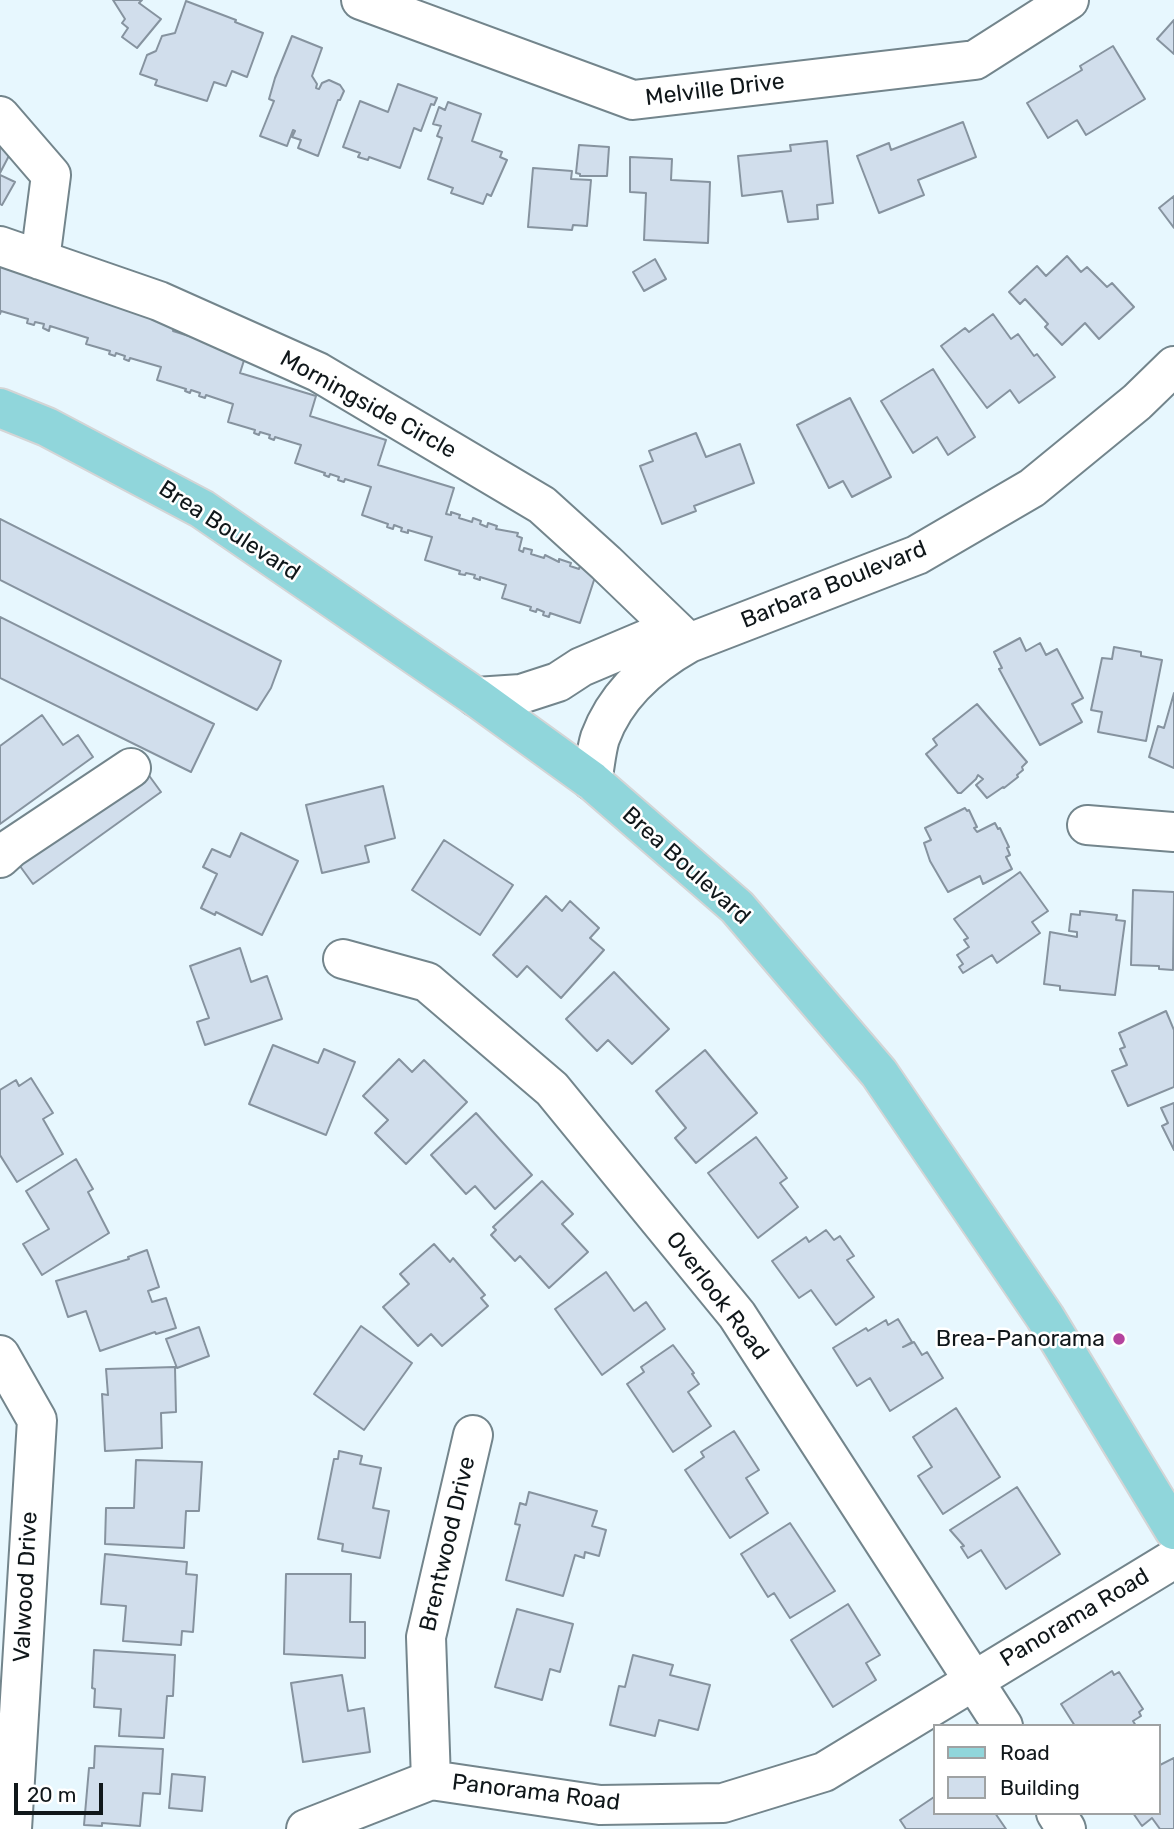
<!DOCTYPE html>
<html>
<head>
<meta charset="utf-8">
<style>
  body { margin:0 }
  #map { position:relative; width:1174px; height:1829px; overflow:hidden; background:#e7f7fe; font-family:Rubik,sans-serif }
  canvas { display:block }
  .legend { position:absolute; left:933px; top:1724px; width:228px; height:91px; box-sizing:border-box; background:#fff; border:2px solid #9fa2a3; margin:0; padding:9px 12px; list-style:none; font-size:21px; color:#10171a }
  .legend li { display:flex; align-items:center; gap:14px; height:35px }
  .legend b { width:35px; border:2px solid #9fa2a3 }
  .scale { position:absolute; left:14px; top:1783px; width:89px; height:32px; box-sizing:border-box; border:4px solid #10171a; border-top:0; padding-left:9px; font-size:21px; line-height:24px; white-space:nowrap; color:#10171a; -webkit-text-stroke:5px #fff; paint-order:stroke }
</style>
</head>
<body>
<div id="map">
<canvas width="1174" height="1829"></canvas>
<ul class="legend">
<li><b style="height:9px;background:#90d6db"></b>Road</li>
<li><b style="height:19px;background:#d1deec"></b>Building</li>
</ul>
<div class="scale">20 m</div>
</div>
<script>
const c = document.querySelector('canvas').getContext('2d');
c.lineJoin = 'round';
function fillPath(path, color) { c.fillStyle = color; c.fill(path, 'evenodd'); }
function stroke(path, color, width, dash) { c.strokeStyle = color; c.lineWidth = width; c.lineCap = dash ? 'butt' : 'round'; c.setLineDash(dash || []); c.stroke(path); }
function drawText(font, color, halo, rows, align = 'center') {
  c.font = font + ' Rubik,sans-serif'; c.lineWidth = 5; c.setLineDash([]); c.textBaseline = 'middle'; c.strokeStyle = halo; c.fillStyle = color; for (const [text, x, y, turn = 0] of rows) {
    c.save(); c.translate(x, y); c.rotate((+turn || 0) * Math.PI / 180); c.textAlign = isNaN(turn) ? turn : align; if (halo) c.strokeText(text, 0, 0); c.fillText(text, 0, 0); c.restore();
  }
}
const building = new Path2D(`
  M113 0H142L139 3 161 19 137 48 122 37 128 28 122 23 125 19Z
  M186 1 236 20 235 22 263 33 247 77 232 71 226 86 214 82 207 101 155 85 157 80 140 74 147 55 156 51 162 36 175 33Z
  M1174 20V54L1157 39Z
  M292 36 322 48 312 76 317 84 316 88 319 89 322 83 329 80 340 85 344 91 340 100H338L318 156 298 148 301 140 292 137 295 131 293 130 287 146 260 136 274 101 269 99 275 78Z
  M1113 46 1145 99 1086 135 1077 120 1048 138 1027 103 1082 70 1080 66Z
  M398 84 437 98 434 105 431 104 421 131 414 128 400 168 369 157 368 160 358 157 360 153 343 147 360 101 388 112Z
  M448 102 481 114 472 141 502 152 500 157 507 160 491 196 487 194 483 204 451 193 453 188 428 179 442 138 437 136 441 126 433 124 439 107 445 110Z
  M963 122 976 157 918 180 924 195 879 213 857 156 889 143 891 150Z
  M827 141 833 203 817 205 818 219 788 222 782 191 742 196 738 156 791 151 790 145Z
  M0 144 12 150 0 173Z
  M579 145 609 147 607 176H580V174L576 173Z
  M630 157 672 159 671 180 710 182 708 243 644 240 646 193 630 192Z
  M533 168 572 171 571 179 591 180 587 226 573 225 572 230 528 227Z
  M0 175 15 182 2 205 0 204Z
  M1174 196V228L1159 208Z
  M1067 256 1081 272 1087 267 1107 287 1112 283 1134 307 1099 339 1085 323 1062 345 1045 327 1048 324 1025 299 1020 304 1009 292 1037 266 1046 276Z
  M0 259 176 319 173 331 246 354 240 373 316 396 310 416 386 440 378 465 454 488 446 514 451 515V512L460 515 459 518 472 522 473 518 481 521 480 524 487 527 488 523 497 526 496 529 518 533 517 536 522 538 519 550 523 552 524 548 532 550 531 554 544 558 545 555 559 562V559L571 563 570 566 579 569 580 566 596 574 580 623 550 613 549 617 543 615 544 612 537 609 536 612 530 610 531 607 502 598 506 585 480 577V580L474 578 475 575 466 573 465 575 459 574 460 571 425 560 432 537 408 530V533L401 531 402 528 394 525 393 529 387 527 388 524 362 515 371 487 345 479 344 482 338 480 339 477 330 474 329 477 324 475 325 473 295 463 301 445 275 437 274 440 269 438 270 435 260 432 259 435 254 433 255 430 228 422 233 404 206 395 205 398 199 396 200 393 191 390 190 393 185 391 186 389 157 380 161 367 130 358 129 361 124 359 125 356 116 353 115 356 109 354 110 351 86 344 88 338 50 326 49 331 43 328 44 324 35 322 34 325 27 323 28 319 1 311 0 314Z
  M655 259 666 279 644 291 633 272Z
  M993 314 1011 339 1018 334 1034 356 1037 354 1055 377 1019 403 1010 390 987 408 941 346 965 328 969 332Z
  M933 369 975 437 948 455 937 437 913 453 881 401Z
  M850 398 891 477 852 497 843 481 829 488 797 425Z
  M696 433 706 457 740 444 754 483 694 506 696 511 662 524 640 466 653 461 649 451Z
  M0 519 281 661 271 688 257 710 0 580Z
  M0 617 214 724 191 772 0 678Z
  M1020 638 1026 651 1040 643 1046 655 1057 649 1083 698 1072 704 1082 722 1040 745 999 669 1002 668 994 652Z
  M1114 647 1141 652V656L1162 660 1146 741 1098 732 1102 712 1091 710 1102 658 1112 659Z
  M1174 693V768L1149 757 1158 726 1164 728Z
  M977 704 1027 762 1022 767 1023 770 1017 775 1018 777 1004 788 1003 787 987 798 976 785 983 779 978 775 976 779 961 793H958L926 754 937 745 933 739Z
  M42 715 63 745 78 735 93 757 0 824V746Z
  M145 770 161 792 33 884 17 862Z
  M383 786 395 838 365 846 369 862 322 873 306 805Z
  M965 808 967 811 969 810 977 827 974 828 977 832 995 823 998 829 1000 828 1009 847 1007 848 1010 855 1006 857 1012 869 983 884 980 876 948 892 930 861 924 843 931 840 925 828Z
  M241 833 298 861 262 935 216 912 215 915 201 908 217 874 203 867 212 849 230 857Z
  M444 840 513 885 480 935 412 890Z
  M1020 872 1048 911 1032 922 1040 933 997 963 992 955 963 973 959 967 963 964 957 955 969 947 964 940 968 938 954 919Z
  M1133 890 1174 892 1173 970 1159 969V966L1131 965Z
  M546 896 562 911 570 901 599 928 590 938 604 950 561 998 527 966 517 977 493 955Z
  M1080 911 1117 915 1116 920 1125 921 1115 995 1060 990V986L1044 984 1050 932 1077 937V932L1069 931 1071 914 1080 915Z
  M240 948 251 982 267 976 282 1019 205 1045 197 1022 209 1018 190 966Z
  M614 972 669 1029 632 1064 608 1040 597 1051 566 1019Z
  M1166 1011 1174 1030V1087L1128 1106 1112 1071 1127 1065 1120 1049 1125 1047 1119 1033Z
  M273 1045 318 1063 324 1049 355 1062 326 1135 249 1104Z
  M705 1050 757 1113 696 1163 675 1138 686 1128 656 1091Z
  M399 1059 412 1072 424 1060 467 1102 406 1164 375 1133 388 1120 363 1096Z
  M31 1078 53 1113 43 1119 63 1154 17 1182 0 1155V1090L16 1080 19 1086Z
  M1174 1103V1150L1162 1126 1168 1123 1161 1108Z
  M476 1113 532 1175 495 1209 475 1186 466 1194 431 1155Z
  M756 1137 787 1178 780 1183 798 1207 758 1238 708 1173Z
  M76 1159 93 1189 88 1192 109 1233 42 1275 23 1244 49 1229 26 1191Z
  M542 1181 573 1214 562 1224 588 1252 549 1288 520 1256 515 1261 491 1235 496 1230 493 1227Z
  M826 1230 834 1240 840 1236 854 1256 847 1260 874 1297 836 1325 811 1290 799 1298 772 1261 806 1237 809 1242Z
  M434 1244 450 1262 453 1258 485 1295 481 1298 488 1306 442 1346 431 1334 418 1346 383 1307 409 1284 400 1274Z
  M147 1250 159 1287 148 1291 152 1302 166 1298 176 1328 156 1334 155 1332 100 1351 86 1311 68 1317 56 1281 129 1259 128 1257Z
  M606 1272 634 1311 646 1302 665 1329 602 1375 555 1309Z
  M898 1319 912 1342 903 1347 914 1342 922 1355 927 1352 943 1378 890 1411 870 1378 857 1386 833 1348 866 1328 868 1331 886 1320 888 1325Z
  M361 1326 412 1363 364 1430 314 1394Z
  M199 1327 209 1356 177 1368 166 1339Z
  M673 1345 694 1373 692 1374 699 1384 688 1392 711 1426 673 1452 627 1384 644 1372 641 1367Z
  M175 1367 176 1412 161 1413 162 1448 105 1451 102 1394 108 1395 106 1369Z
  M956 1408 1000 1477 943 1514 918 1476 932 1467 913 1437Z
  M734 1431 759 1470 746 1478 768 1513 730 1538 685 1470 704 1457 701 1452Z
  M339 1451 362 1456 360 1464 381 1468 373 1508 389 1511 380 1558 342 1551 343 1544 318 1539 334 1459H338Z
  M136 1460 202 1462 199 1511H186L184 1548 105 1544 106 1508H134Z
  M1017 1487 1060 1554 1006 1589 981 1550 968 1558 961 1547 964 1546 950 1530Z
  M529 1492 597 1511 592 1526 606 1530 599 1556 585 1552 584 1558 575 1555 563 1596 506 1580 520 1525 515 1524 520 1503 526 1505Z
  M790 1523 835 1591 790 1618 774 1593 768 1597 741 1554Z
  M105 1554 187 1562 186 1574 197 1575 193 1632 182 1631 181 1645 123 1641 126 1606 101 1604Z
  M286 1574H351L350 1622H365V1658L284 1654Z
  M848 1604 880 1655 866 1663 876 1680 833 1707 791 1640Z
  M517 1609 573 1624 560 1672 550 1669 542 1700 495 1687Z
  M94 1650 175 1655 173 1696H167L164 1738 119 1736 121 1709 94 1707 95 1689 92 1688Z
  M633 1655 673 1665 670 1675 710 1685 698 1730 659 1720 655 1736 610 1725 619 1686 625 1687Z
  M1112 1671 1114 1675 1119 1672 1143 1709 1139 1712 1141 1716 1133 1721 1136 1726H1075L1061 1704Z
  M342 1675 348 1711 364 1708 370 1752 303 1762 291 1683Z
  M95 1746 163 1749 160 1794 143 1793 140 1826 102 1823V1826L84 1825 89 1768H94Z
  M1174 1758V1829H1160L1152 1818 1142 1826 1133 1813H1158V1766Z
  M172 1774 205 1777 202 1811 169 1808Z
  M934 1797V1813H995L1006 1829H906L900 1820Z`);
fillPath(building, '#d1deec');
stroke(building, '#86939f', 2);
const minor = new Path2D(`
  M361 0 633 100 975 60 1069 0
  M0 116 51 175 40 260
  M0 246 159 301 318 372 542 505 606 563 689 643
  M476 697 521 694 558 682 581 667 652 637 689 643
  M592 781C595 767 596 751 600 738 616 694 650 665 689 643L917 555 1032 488 1137 402 1174 366
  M1087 825 1174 832
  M0 858 11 848 131 768
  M343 959 427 982 552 1089 737 1315 1003 1726
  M0 1355 37 1420 12 1829
  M431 1780 426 1637 473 1435
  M1056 1813 1066 1829
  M306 1829 431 1780 600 1805 723 1803 824 1772 1174 1559`);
const major = new Path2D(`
  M0 408 47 427 202 509 476 697 592 781 737 907 879 1073 1045 1317 1174 1530`);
stroke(minor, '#73858c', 42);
stroke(major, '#d4d5d6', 42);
stroke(minor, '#fff', 38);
stroke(major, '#90d6db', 38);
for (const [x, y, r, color] of [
  [1119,1339,7,"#b4439e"]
]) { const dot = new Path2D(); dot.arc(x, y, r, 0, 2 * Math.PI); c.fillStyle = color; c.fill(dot); stroke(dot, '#fff', 2.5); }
drawText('23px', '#10171a', '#fff', [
  ["Melville Drive",715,90,-7],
  ["Morningside Circle",368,405,29],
  ["Brea Boulevard",229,531,33],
  ["Barbara Boulevard",834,585,-22],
  ["Brea Boulevard",686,866,42],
  ["Overlook Road",717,1296,53],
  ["Brentwood Drive",448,1544,-77],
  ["Valwood Drive",26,1587,-87],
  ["Panorama Road",1075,1618,-31],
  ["Panorama Road",536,1793,7]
]);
drawText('23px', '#10171a', '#fff', [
  ["Brea-Panorama",1105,1339]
], 'right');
</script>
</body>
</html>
